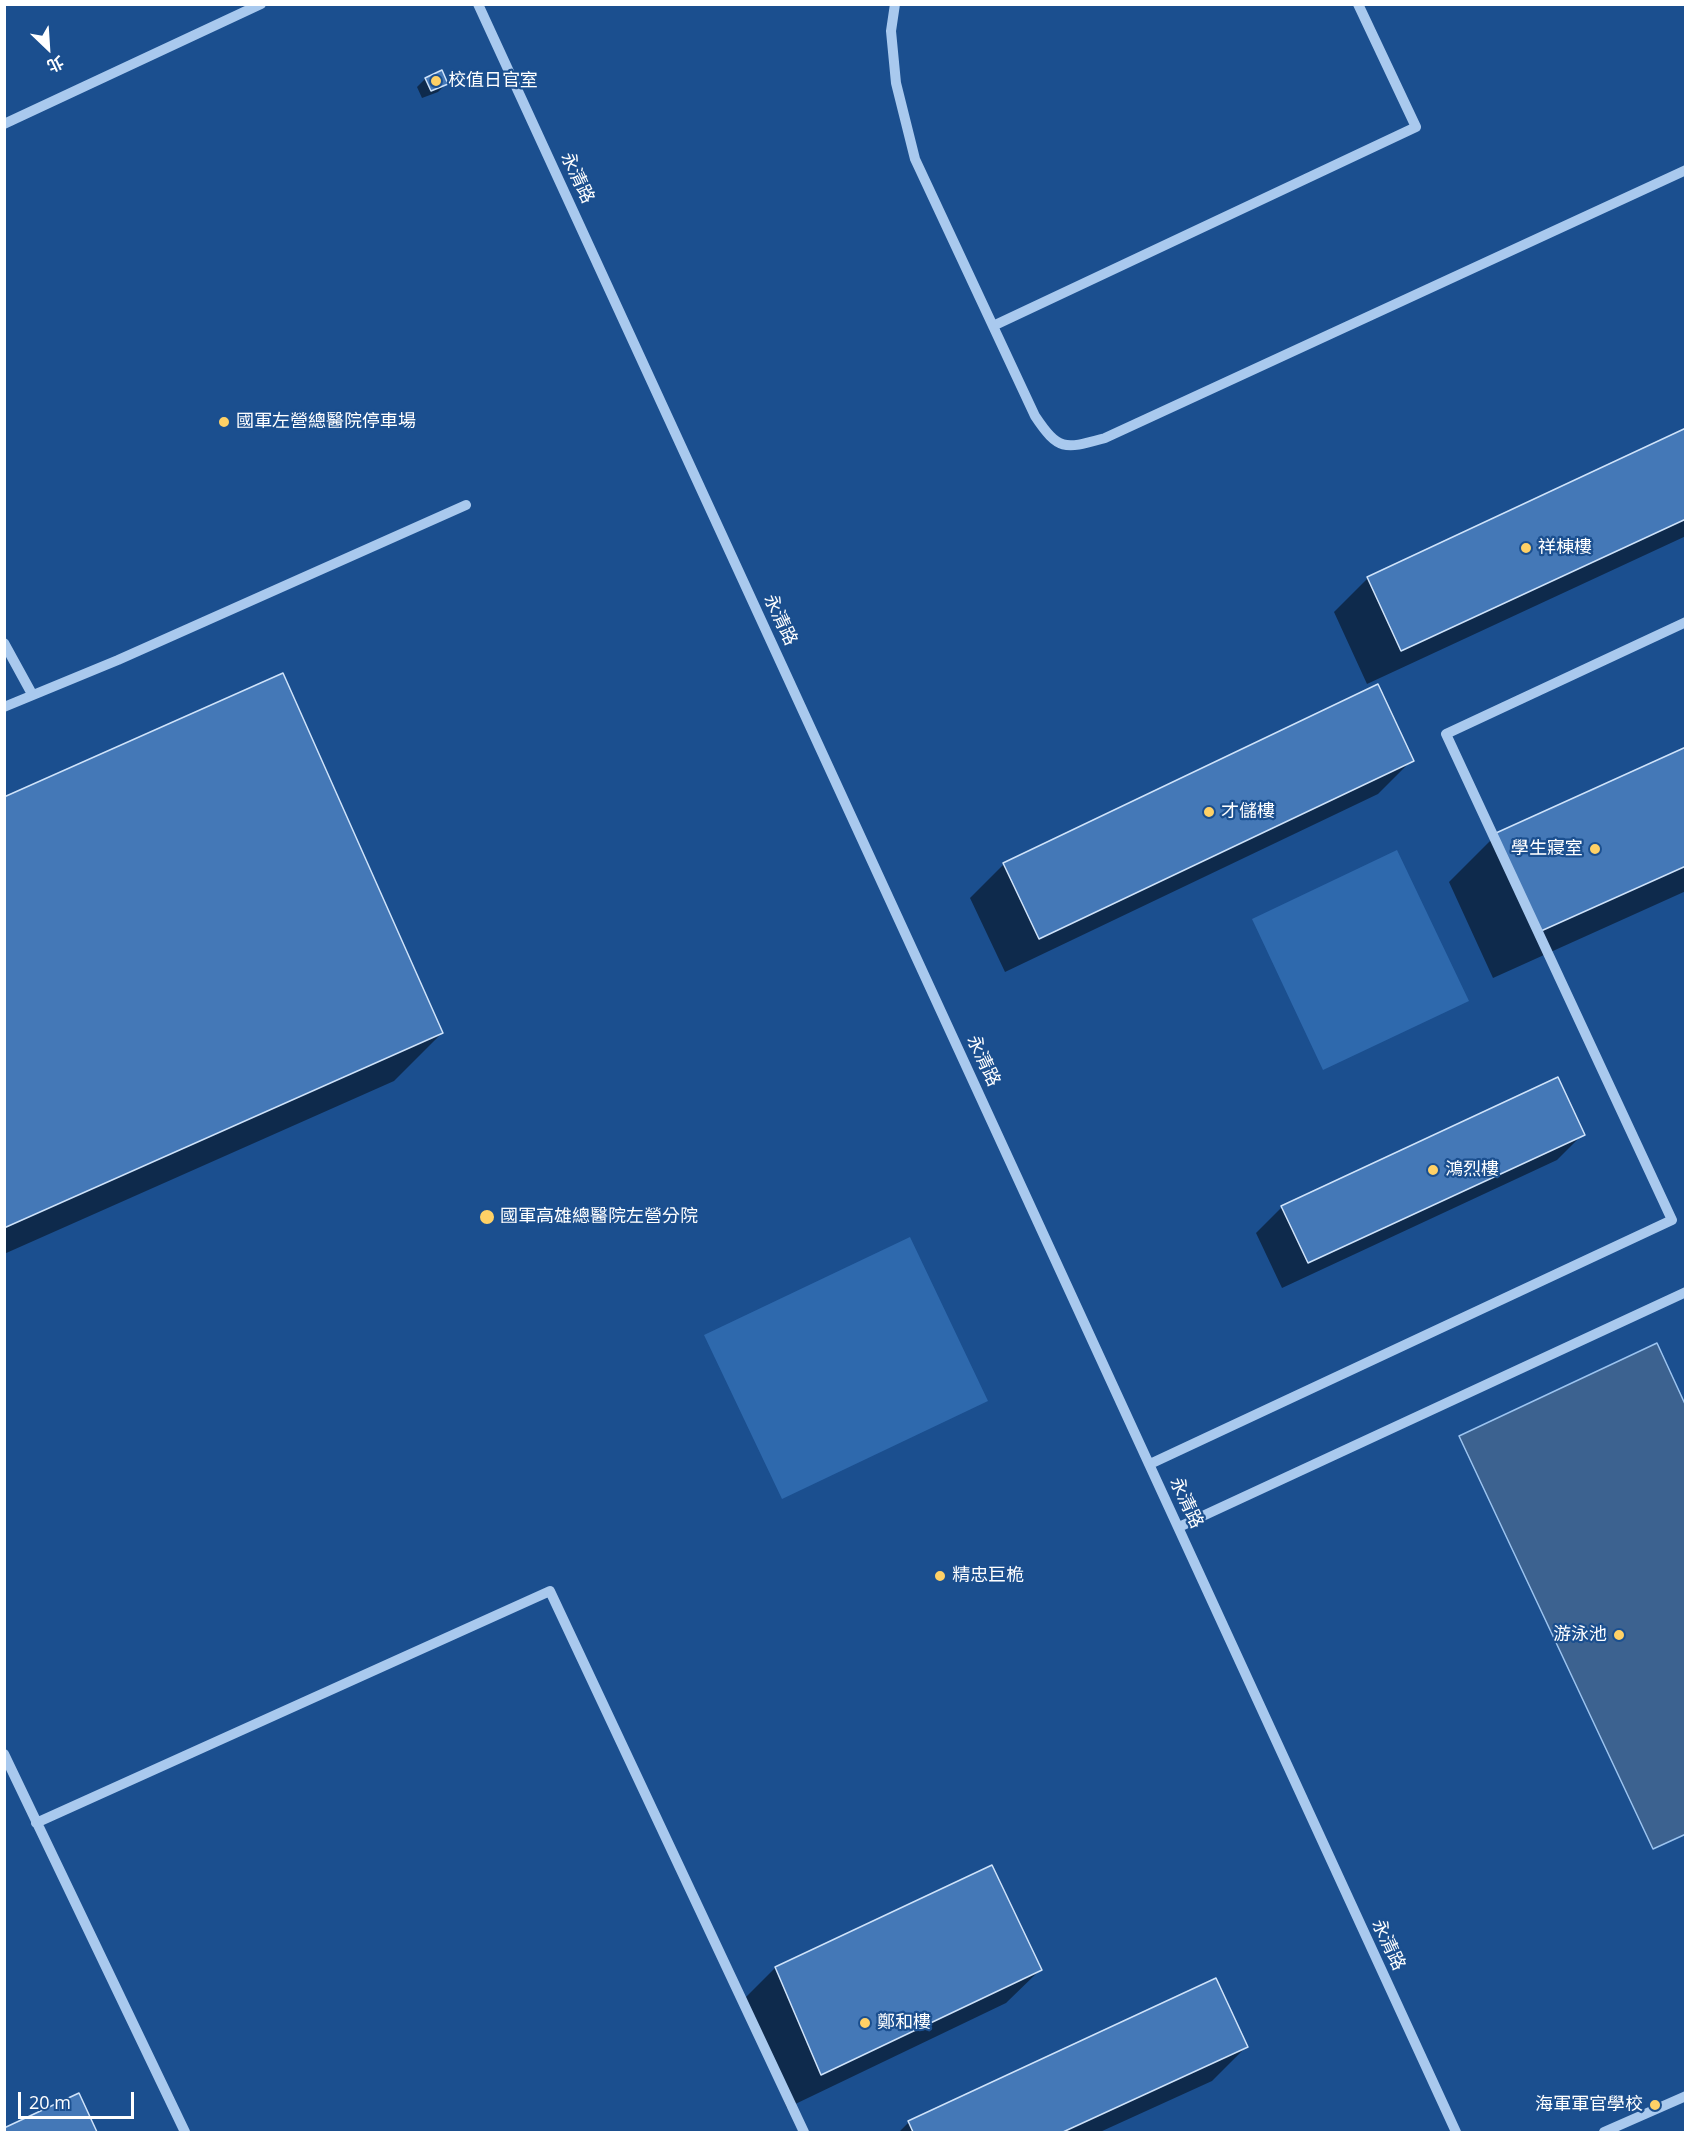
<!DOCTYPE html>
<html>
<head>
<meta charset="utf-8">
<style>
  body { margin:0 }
  #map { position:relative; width:1690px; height:2137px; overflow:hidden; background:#1b4f8f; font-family:"Open Sans","Noto Sans TC",sans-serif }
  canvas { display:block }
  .frame { position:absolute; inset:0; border:6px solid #fff; pointer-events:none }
  .north { position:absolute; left:18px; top:18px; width:60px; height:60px; -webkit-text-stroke:4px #1b4f8f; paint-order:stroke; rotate:155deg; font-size:16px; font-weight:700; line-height:24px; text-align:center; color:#fff }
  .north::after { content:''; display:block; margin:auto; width:21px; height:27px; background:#fff; clip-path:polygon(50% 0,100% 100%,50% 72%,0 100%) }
  .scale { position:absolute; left:18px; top:2092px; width:116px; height:27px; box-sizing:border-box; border:3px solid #fff; border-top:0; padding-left:8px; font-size:18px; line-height:21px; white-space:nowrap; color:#fff; -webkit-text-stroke:4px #1b4f8f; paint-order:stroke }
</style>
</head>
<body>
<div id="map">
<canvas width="1690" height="2137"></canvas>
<div class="frame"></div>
<div class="north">北</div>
<div class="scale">20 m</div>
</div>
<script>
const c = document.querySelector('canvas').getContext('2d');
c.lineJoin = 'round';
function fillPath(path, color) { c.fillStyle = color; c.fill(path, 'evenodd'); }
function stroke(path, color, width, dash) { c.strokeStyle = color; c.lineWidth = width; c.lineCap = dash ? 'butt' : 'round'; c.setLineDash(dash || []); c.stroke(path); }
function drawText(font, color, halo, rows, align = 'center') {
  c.font = font + ' "Open Sans","Noto Sans TC",sans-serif'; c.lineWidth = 4.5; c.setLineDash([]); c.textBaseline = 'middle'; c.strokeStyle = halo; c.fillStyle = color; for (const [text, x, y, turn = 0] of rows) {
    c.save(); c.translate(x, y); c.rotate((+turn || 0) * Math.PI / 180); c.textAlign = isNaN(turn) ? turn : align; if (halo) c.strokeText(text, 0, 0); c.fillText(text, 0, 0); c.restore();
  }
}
fillPath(new Path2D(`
  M1397 850 1469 1001 1323 1070 1252 919Z
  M910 1237 988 1401 782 1499 704 1335Z`), '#2e69ad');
const water = new Path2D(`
  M1657 1343 1685 1404 1686 1834 1653 1849 1459 1436Z`);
fillPath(water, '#3c6290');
stroke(water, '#9cc4f0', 1.5);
fillPath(new Path2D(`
  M441 72 446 84 438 92 422 98 417 87 425 79Z
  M1686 430V536L1367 684 1334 612 1368 578Z
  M1686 748V891L1493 978 1449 882 1497 834Z
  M1412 760 1378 794 1005 972 970 898 1004 864Z
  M4 798 442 1033 394 1081 4 1254Z
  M1583 1134 1557 1160 1282 1288 1256 1233 1282 1207Z
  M992 1867 1040 1970 1006 2003 787 2108 741 2002 775 1968Z
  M1215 1980 1246 2047 1212 2081 1100 2132H899L908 2123Z
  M78 2095 95 2132H4V2130Z`), '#0007');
const building = new Path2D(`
  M442 70 448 84 431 91 425 78Z
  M1686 428V519L1401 651 1367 577Z
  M283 673 443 1033 4 1228V797Z
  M1378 684 1414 761 1039 939 1003 863Z
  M1686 747V866L1541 931 1496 833Z
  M1558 1077 1585 1135 1308 1263 1281 1206Z
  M992 1865 1042 1970 821 2075 775 1967Z
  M1216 1978 1248 2047 1063 2132H913L908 2121Z
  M79 2093 97 2132H4V2128Z`);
fillPath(building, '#4478b7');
stroke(building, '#cfe3fa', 1.5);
stroke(new Path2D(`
  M478 4 1456 2132
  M895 4 891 31 896 83 915 159 1035 416C1059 452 1065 449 1105 438L1686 170
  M4 124 261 4
  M993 326 1416 127 1358 4
  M4 643 32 694
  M4 707 118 660 466 505
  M1150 1464 1672 1220 1446 734 1686 622
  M1179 1527 1686 1292
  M4 1754 185 2132
  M36 1823 550 1591 804 2132
  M1604 2132 1686 2096`), '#a9c9ee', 10);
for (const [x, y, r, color] of [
  [436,81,6,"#ffd166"],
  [224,422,6,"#ffd166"],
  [1526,548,6,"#ffd166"],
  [1209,812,6,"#ffd166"],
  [1595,849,6,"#ffd166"],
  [1433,1170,6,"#ffd166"],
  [487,1217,8,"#ffd166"],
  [940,1576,6,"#ffd166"],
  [1619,1635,6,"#ffd166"],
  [865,2023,6,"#ffd166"],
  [1655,2105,6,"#ffd166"]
]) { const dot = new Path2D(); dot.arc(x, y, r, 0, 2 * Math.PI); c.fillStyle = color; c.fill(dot); stroke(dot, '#1b4f8f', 2); }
drawText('18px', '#fff', '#1b4f8f', [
  ["校值日官室",448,81],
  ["國軍左營總醫院停車場",236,422],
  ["祥棟樓",1538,548],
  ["才儲樓",1221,812],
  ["學生寢室",1583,849,"right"],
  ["鴻烈樓",1445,1170],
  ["國軍高雄總醫院左營分院",500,1217],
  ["精忠巨桅",952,1576],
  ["游泳池",1607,1635,"right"],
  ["鄭和樓",877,2023],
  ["海軍軍官學校",1643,2105,"right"]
], 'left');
drawText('18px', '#fff', '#1b4f8f', [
  ["永清路",577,178,65],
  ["永清路",780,620,65],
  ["永清路",983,1061,65],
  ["永清路",1186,1503,65],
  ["永清路",1388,1945,65]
]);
</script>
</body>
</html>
